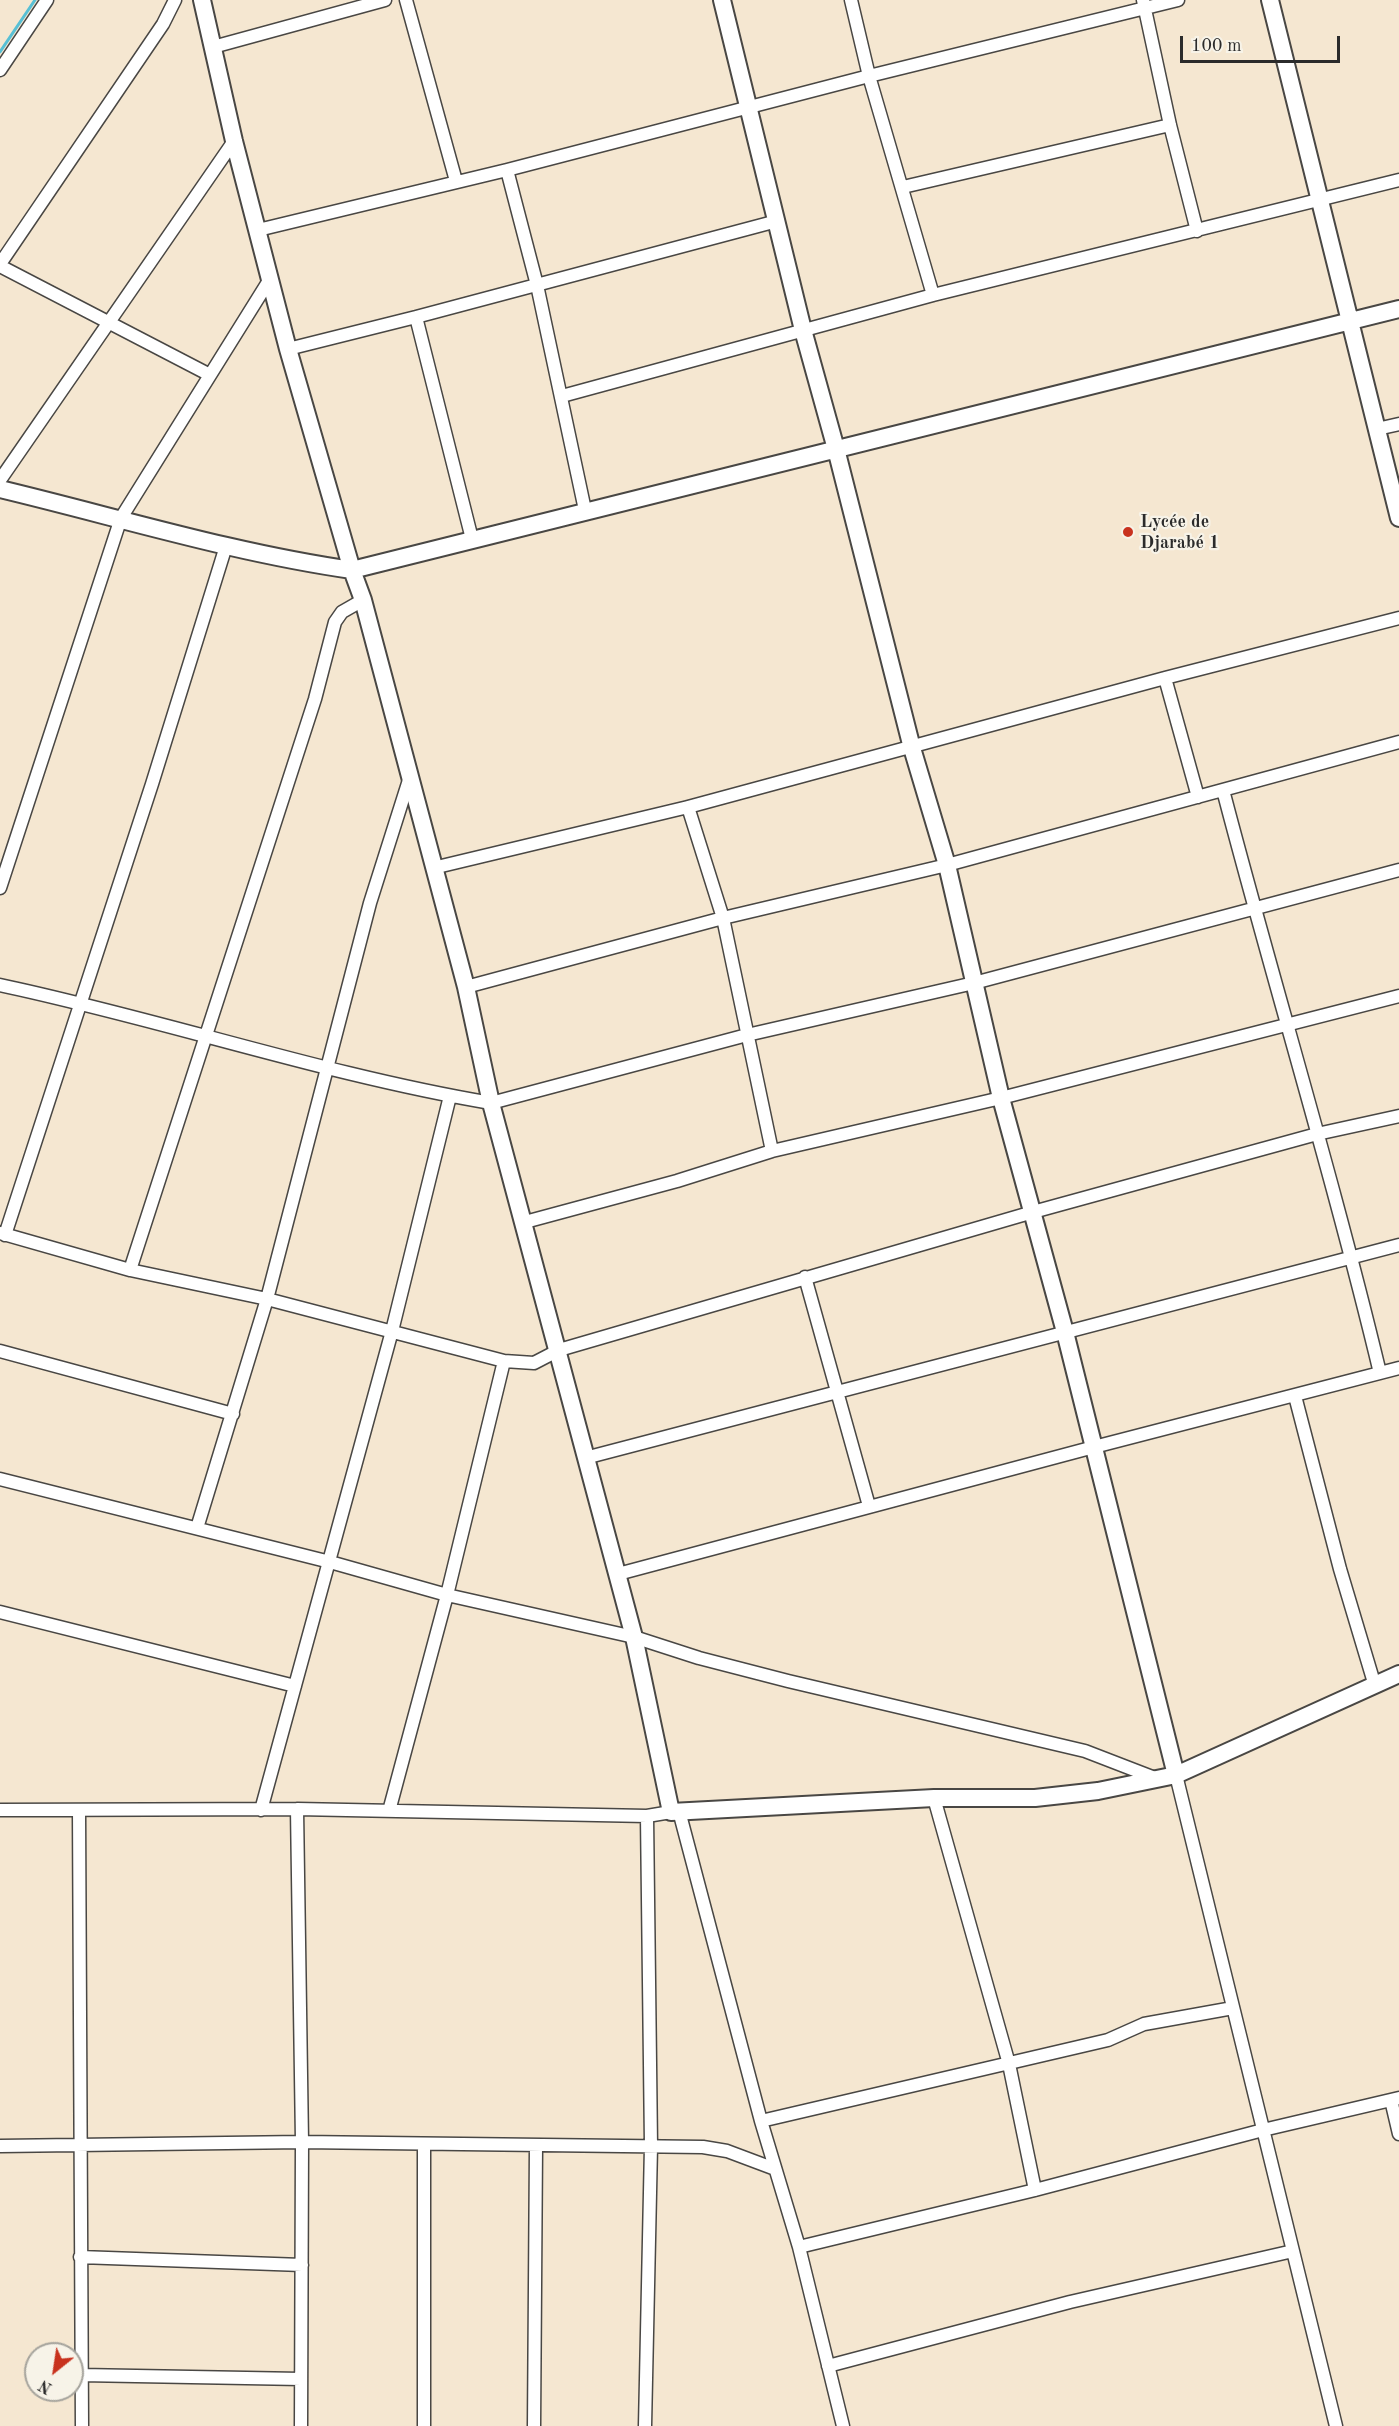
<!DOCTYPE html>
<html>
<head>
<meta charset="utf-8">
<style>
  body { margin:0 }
  #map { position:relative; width:1399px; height:2426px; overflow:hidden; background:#f5e7d1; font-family:"Old Standard TT",serif }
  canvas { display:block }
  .north { position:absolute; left:24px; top:2342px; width:60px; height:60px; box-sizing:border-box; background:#f7f3e8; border:2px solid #a5a39c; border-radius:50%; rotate:210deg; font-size:16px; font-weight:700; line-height:24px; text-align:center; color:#2b2b2b }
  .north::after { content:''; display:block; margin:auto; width:21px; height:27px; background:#c8321e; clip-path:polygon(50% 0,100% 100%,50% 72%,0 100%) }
  .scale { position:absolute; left:1180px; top:36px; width:160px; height:27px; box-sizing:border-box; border:3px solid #2b2b2b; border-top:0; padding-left:8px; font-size:18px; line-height:21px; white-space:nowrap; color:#2b2b2b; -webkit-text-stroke:4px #f7f3e8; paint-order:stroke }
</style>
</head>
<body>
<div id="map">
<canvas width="1399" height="2426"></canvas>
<div class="north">N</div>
<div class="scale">100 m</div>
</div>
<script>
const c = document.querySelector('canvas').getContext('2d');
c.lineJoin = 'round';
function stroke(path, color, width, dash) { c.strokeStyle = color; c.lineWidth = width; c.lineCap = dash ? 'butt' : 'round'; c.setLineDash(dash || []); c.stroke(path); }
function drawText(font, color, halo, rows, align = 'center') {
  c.font = font + ' "Old Standard TT",serif'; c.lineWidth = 4.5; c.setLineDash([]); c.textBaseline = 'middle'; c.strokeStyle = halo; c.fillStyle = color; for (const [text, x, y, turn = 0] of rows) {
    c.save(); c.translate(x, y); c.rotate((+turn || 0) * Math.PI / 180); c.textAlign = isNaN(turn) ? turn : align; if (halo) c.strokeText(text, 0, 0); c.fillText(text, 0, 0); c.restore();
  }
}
stroke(new Path2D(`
  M0 52 35 0`), '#58c0d5', 3);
const street = new Path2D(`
  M406 0 456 181
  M851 0 869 76 933 295
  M1143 0 1170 125 1197 231
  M213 47 385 0
  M0 70 47 0
  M507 170 537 285 585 510
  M903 187 1170 125
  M258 230 507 170 869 76 1178 0
  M0 264 163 24 175 0
  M0 266 210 375
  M416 317 472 539
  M288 349 416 317 777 221
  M562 396 933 295 1399 180
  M1377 429 1399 424
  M0 480 234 141
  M1165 678 1198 797
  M1223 790C1274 985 1333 1177 1380 1373
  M688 807 723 918 772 1151
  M433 868 688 807 1165 678 1399 618
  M0 888 121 518 270 279
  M0 985C165 1020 325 1075 491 1103L747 1035 974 983 1399 870
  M466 987 723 918 947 865 1399 742
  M525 1222 677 1181 772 1151 1001 1098 1399 996
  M0 1233 130 1270 267 1299 504 1361 534 1363 559 1350 1033 1212 1317 1134 1399 1116
  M5 1235 152 784 226 546
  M130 1270 315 699 335 622 342 612 363 600
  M805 1277 869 1506
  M0 1351 233 1414
  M1295 1396 1340 1569 1375 1686
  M585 1458 1399 1245
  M0 1479 330 1562 447 1595 634 1637 699 1658 788 1681 1085 1751 1155 1778
  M197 1528 267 1299 370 903 409 780
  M618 1574 1094 1447 1399 1368
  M0 1612 295 1686
  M1176 1775 1336 2426
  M934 1798 1009 2064 1035 2190
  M297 1809 302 2142 301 2426
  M0 1810 297 1809 647 1816 671 1812
  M79 1810 82 2426
  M261 1810 392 1331 450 1096
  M389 1811 447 1595 504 1361
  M679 1811 761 2121 799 2247 843 2426
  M1391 2100 1399 2134
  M761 2121 1108 2040 1144 2024 1233 2008
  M0 2146 302 2142 703 2147 727 2151 775 2169
  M799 2247 1035 2190 1263 2130 1399 2098
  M80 2257 302 2265
  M828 2366 1070 2302 1293 2251
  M81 2375 301 2379
  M424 2426V2145
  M534 2426 536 2146
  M645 2426 651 2146 647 1816`);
const secondary = new Path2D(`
  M202 0 234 141 288 349 352 570 363 600 466 987 491 1103 634 1637 671 1812 934 1798H1035L1098 1791 1176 1775 1399 1674
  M722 0 803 330 836 449 912 748 947 865 1001 1098 1065 1332 1176 1775
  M1270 0 1399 518
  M0 489C117 517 233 553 352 570L1399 309`);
stroke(street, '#494744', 15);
stroke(secondary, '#494744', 20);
stroke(street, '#fff', 12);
stroke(secondary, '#fff', 16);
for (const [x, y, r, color] of [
  [1128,532,6,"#c8321e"]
]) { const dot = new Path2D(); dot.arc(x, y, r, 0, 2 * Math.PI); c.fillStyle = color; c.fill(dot); stroke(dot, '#f7f3e8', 2); }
drawText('bold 18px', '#2b2b2b', '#f7f3e8', [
  ["Lycée de",1140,522],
  ["Djarabé 1",1140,543]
], 'left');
</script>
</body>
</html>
